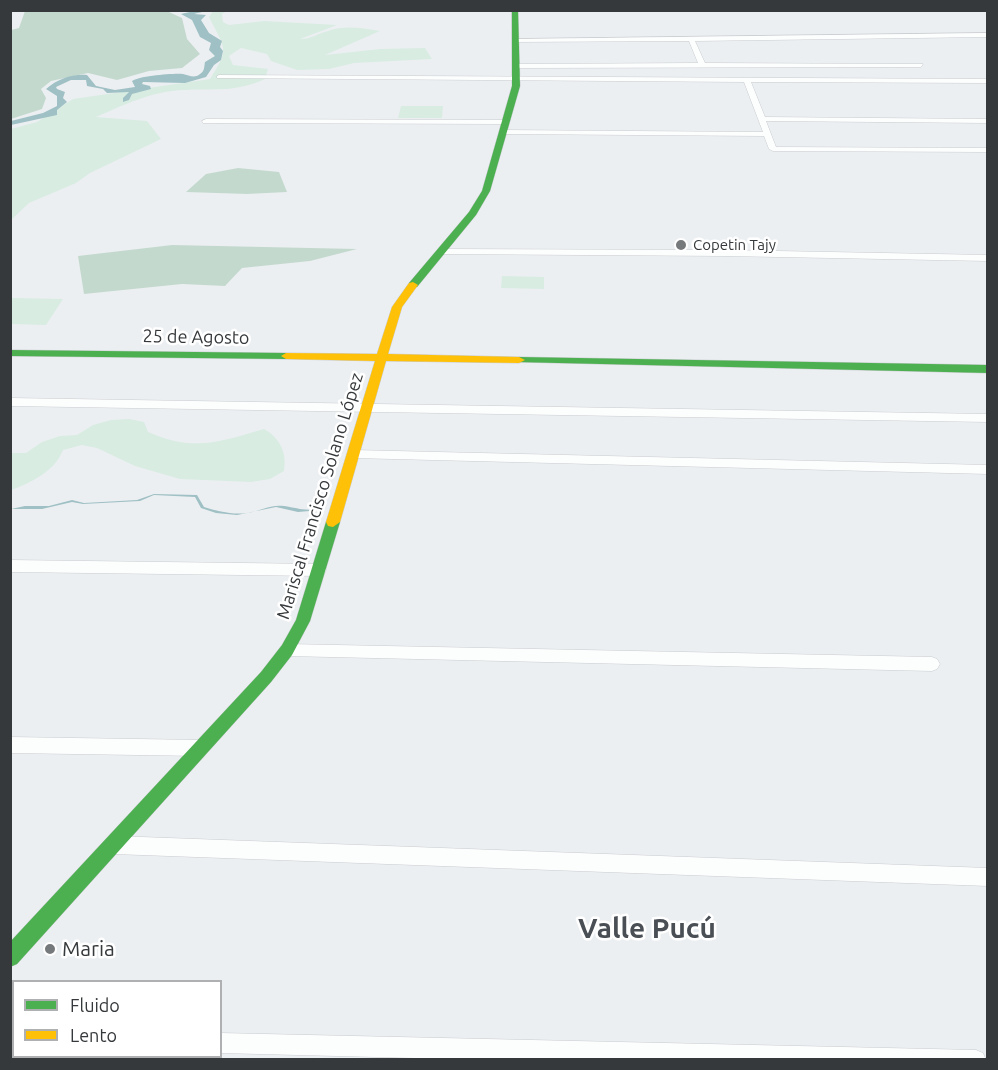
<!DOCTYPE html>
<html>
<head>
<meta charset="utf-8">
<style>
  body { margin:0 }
  #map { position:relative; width:998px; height:1070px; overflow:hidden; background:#eceff2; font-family:Ubuntu,sans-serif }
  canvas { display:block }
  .frame { position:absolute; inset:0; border:12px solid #36393b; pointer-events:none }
  .legend { position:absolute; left:12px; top:980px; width:210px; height:78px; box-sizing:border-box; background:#fff; border:2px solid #afb0b1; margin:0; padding:8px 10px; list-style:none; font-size:18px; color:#36393b }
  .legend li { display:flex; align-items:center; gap:12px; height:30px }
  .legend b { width:30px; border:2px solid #afb0b1 }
</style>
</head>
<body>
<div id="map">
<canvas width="998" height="1070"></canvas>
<div class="frame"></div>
<ul class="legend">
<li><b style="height:8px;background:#4caf50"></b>Fluido</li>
<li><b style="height:8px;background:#ffc107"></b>Lento</li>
</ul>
</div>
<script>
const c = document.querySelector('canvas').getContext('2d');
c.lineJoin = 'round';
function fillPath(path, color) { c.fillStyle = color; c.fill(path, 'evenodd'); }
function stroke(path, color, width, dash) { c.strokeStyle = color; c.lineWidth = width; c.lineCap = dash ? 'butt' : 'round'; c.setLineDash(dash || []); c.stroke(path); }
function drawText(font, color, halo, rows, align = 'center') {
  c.font = font + ' Ubuntu,sans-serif'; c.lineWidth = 5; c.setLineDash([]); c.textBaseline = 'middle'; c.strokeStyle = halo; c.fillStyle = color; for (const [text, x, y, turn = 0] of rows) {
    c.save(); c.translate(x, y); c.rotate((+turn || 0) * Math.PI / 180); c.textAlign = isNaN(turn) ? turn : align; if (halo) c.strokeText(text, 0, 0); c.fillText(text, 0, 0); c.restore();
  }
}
fillPath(new Path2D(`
  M213 11H227L222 14 223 22 229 25 264 21 337 25 300 39C311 39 317 34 328 31 345 25 362 28 380 31L325 55 380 49 425 48 432 59 354 63 329 69 297 70 271 61 267 54 241 48 229 56 233 65 268 69 265 79C234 93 216 88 184 90 152 91 124 105 96 117L147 121 161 139 90 173 76 183 29 203 11 220V129L37 122 73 99 210 79C230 48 225 49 209 17Z
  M401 106H443L442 118H398Z
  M502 276 544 277V289L501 288Z
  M11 298 63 299 46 325 11 324Z
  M129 419 144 422 148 432C194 452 219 442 264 429 280 438 287 452 284 471L270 479 251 482 180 479 135 466 97 448 82 445 63 450C55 471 31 483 11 490V453H26L42 442 60 436 77 435 93 425 111 420Z`), '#d8ece2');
fillPath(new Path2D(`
  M25 11H176L169 12 182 18 187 39 200 54 182 68 149 71 117 80 88 73 51 81 41 89 46 98 42 109 11 119V30L19 28Z
  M238 168 279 172 287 192 247 194 186 192 206 174Z
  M172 245 357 249 310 261 242 268 225 286 182 284 84 294 78 256Z`), '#c4d9ce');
fillPath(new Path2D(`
  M194 11H206L194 14 206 15 201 20 209 33 222 41 220 47 223 51 221 60 214 65 206 77 185 83 143 82 142 84 150 86 151 89 132 94 129 100 123 102V98L129 92 107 93 103 89 87 86 86 80H71L56 87 57 89 65 92 63 98 67 102 57 110V115L11 125V121L43 113 57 106V96L46 89C58 79 71 74 87 75L96 86 115 90 135 87 132 81C139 76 174 73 183 74 189 75 194 79 200 74 205 71 204 66 205 62L215 56 209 50 211 43 200 37 192 20 181 14Z
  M154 494 197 495 204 507C217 511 233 515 246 513 259 512 270 504 284 506 298 508 306 512 321 508V510L298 512 276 507 237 515 216 513 201 508 195 497 154 495 140 501 83 504 72 502 42 509H11L25 506H49L72 500 84 503 137 500Z`), '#9fc0c4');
const street = new Path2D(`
  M988 33V37L695 41 705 63 923 64 921 67 516 68 513 66 516 64 698 63 689 41 513 42 515 39Z
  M219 75 988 79V83L751 82 765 117 988 119V123L766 121 776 147 988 148V152L773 151 769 149 764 136 503 134 499 132 503 130 763 132 744 82 217 78V76Z
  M206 119 506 120 510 122 506 124 203 123 202 121Z
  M441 249 725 250 988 255V261L725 256 438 254 436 252Z
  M10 398 988 414V422L10 406Z
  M353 450 988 465V474L353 458 347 454Z
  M10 560 319 564 324 566 326 570 324 574 319 576 10 572Z
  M287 644 932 657 937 659 940 664 937 669 932 671 287 656 282 655 279 650 282 645Z
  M10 737 201 740 207 743 209 748 207 753 201 756 10 753Z
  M114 836 988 868V886L114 854 108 851 105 845 108 839Z
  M10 1029H14V1049H10Z
  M220 1033 976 1050 983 1053 986 1060H493L220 1053Z`);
const fast = new Path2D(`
  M512 10H518L520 86 490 191 476 215 417 287H409V283L469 212 482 191 512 86Z
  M10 350 286 353 291 356 286 359 10 356Z
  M519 357 988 365V373L515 362 513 360Z
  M333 517 340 522 310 621 292 655 271 682 17 964 10 967V942L261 672 282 645 296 620 326 522Z`);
const slow = new Path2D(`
  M413 282 418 285 402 307 388 354 519 357 525 360 519 363 386 361 340 522 333 527 328 526 326 522 375 361 286 359 281 356 286 353 377 354 392 307 409 283Z`);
stroke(street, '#c9cccf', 1);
stroke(fast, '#c9cccf', 1);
stroke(slow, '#c9cccf', 1);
fillPath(street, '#fcfdfd');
fillPath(fast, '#4caf50');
fillPath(slow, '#ffc107');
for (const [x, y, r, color] of [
  [681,245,6,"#76797b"],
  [50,949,6,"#76797b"]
]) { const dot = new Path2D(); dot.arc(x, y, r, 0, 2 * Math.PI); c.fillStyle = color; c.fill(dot); stroke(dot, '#fff', 2); }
drawText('15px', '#36393b', '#fff', [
  ["Copetin Tajy",693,245]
], 'left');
drawText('18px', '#36393b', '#fff', [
  ["25 de Agosto",196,337,1],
  ["Mariscal Francisco Solano López",320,496,-73]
]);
drawText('21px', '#36393b', '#fff', [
  ["Maria",62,949]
], 'left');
drawText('bold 28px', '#494f55', '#fff', [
  ["Valle Pucú",647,929]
]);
</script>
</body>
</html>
